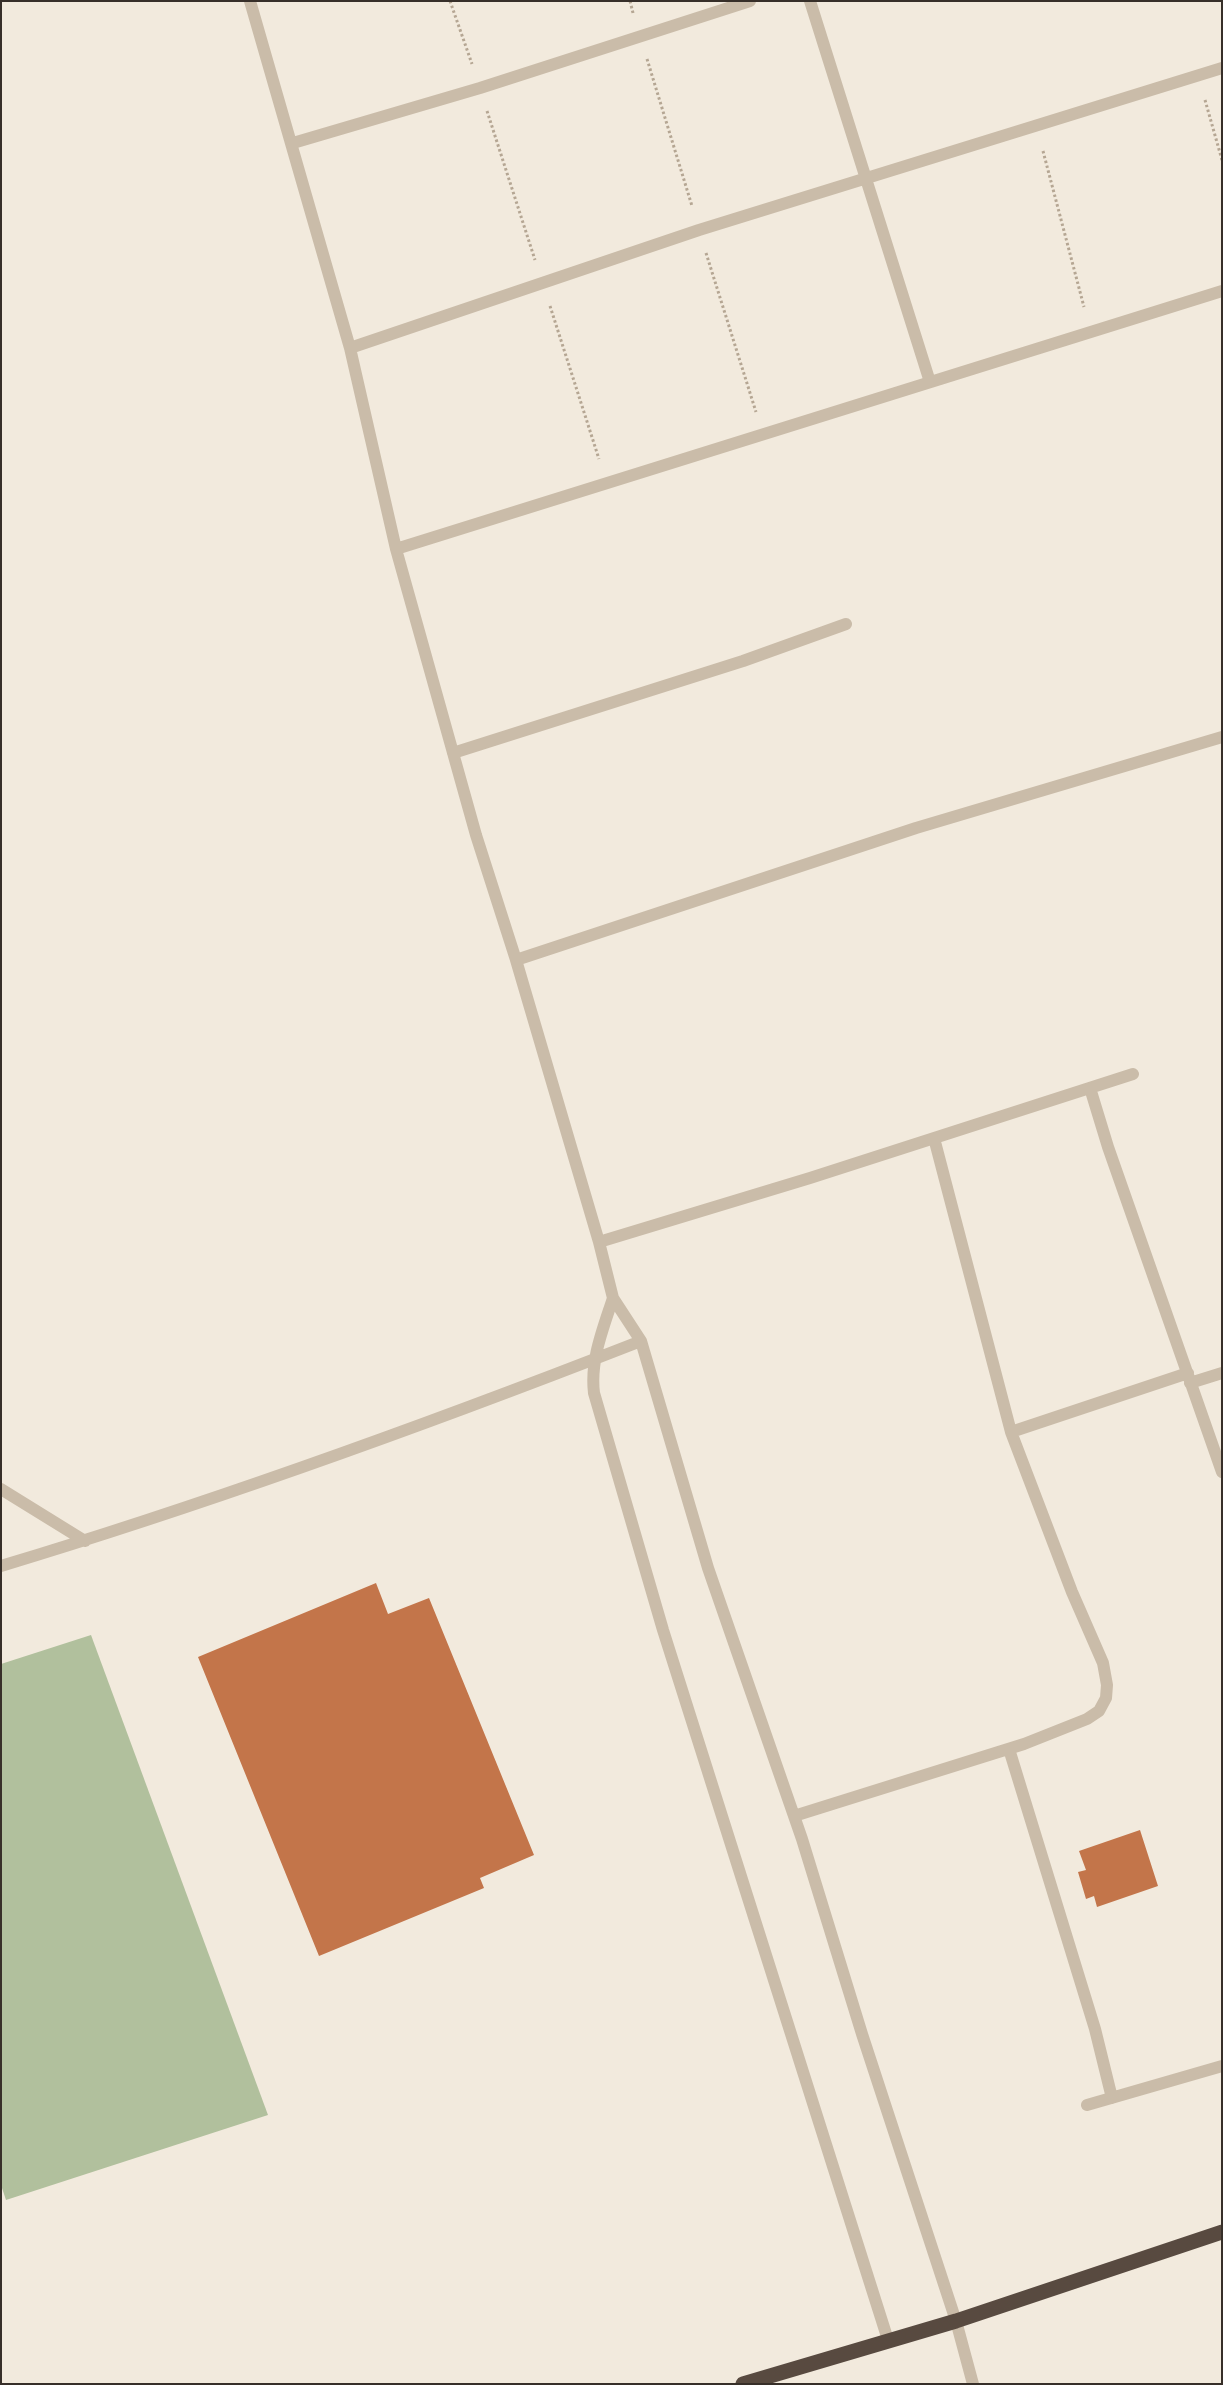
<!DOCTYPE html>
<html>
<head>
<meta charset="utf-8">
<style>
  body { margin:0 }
  #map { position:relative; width:1223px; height:2385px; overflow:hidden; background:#f2eadd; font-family:"DM Sans",sans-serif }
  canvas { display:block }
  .frame { position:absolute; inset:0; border:2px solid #372f29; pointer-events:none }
</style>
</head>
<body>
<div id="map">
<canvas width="1223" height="2385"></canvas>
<div class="frame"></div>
</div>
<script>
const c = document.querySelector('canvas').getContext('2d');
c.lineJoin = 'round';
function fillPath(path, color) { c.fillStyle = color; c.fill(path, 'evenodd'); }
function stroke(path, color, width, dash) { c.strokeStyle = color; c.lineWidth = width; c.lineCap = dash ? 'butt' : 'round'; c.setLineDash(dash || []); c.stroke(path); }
fillPath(new Path2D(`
  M91 1635 268 2115 6 2200 1 2185V1664Z`), '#b1c09d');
fillPath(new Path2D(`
  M376 1583 388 1614 429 1598 534 1855 480 1878 484 1888 319 1956 198 1657Z
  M1140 1830 1158 1886 1097 1907 1094 1896 1086 1899 1078 1872 1086 1870 1079 1851Z`), '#c3754a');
stroke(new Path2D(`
  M450 1 472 64
  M630 1 633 13
  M647 59 692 206
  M1205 100 1222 160
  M487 111 535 260
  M1043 151 1084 307
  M706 253 756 412
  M550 306 599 459`), '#b5a693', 3, [2.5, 2.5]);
stroke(new Path2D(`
  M250 1 350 348 396 549 476 835 516 960 599 1242 613 1298 641 1341 708 1568 802 1839 862 2034 956 2321 973 2384
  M810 1 930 382
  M293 143 480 88 750 1
  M350 348 699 230 1222 68
  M396 549 1222 291
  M453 753 743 661 846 624
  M516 960 916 828 1222 737
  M1090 1088 1108 1147 1222 1472
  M599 1242 810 1178 1133 1074
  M613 1298C603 1329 590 1360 594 1393L663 1630 888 2340
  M1190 1383 1222 1373
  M1011 1432 1188 1373
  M1 1489 85 1541
  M1 1566C217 1501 431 1423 641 1341
  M1009 1749 1095 2029 1112 2098
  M794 1816 1024 1744 1087 1719 1099 1711 1106 1698 1107 1685 1103 1663 1072 1592 1011 1432 934 1138
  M1087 2105 1222 2066`), '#cabca9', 12);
stroke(new Path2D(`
  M743 2384 956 2321 1222 2232`), '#584a40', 15);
</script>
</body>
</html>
